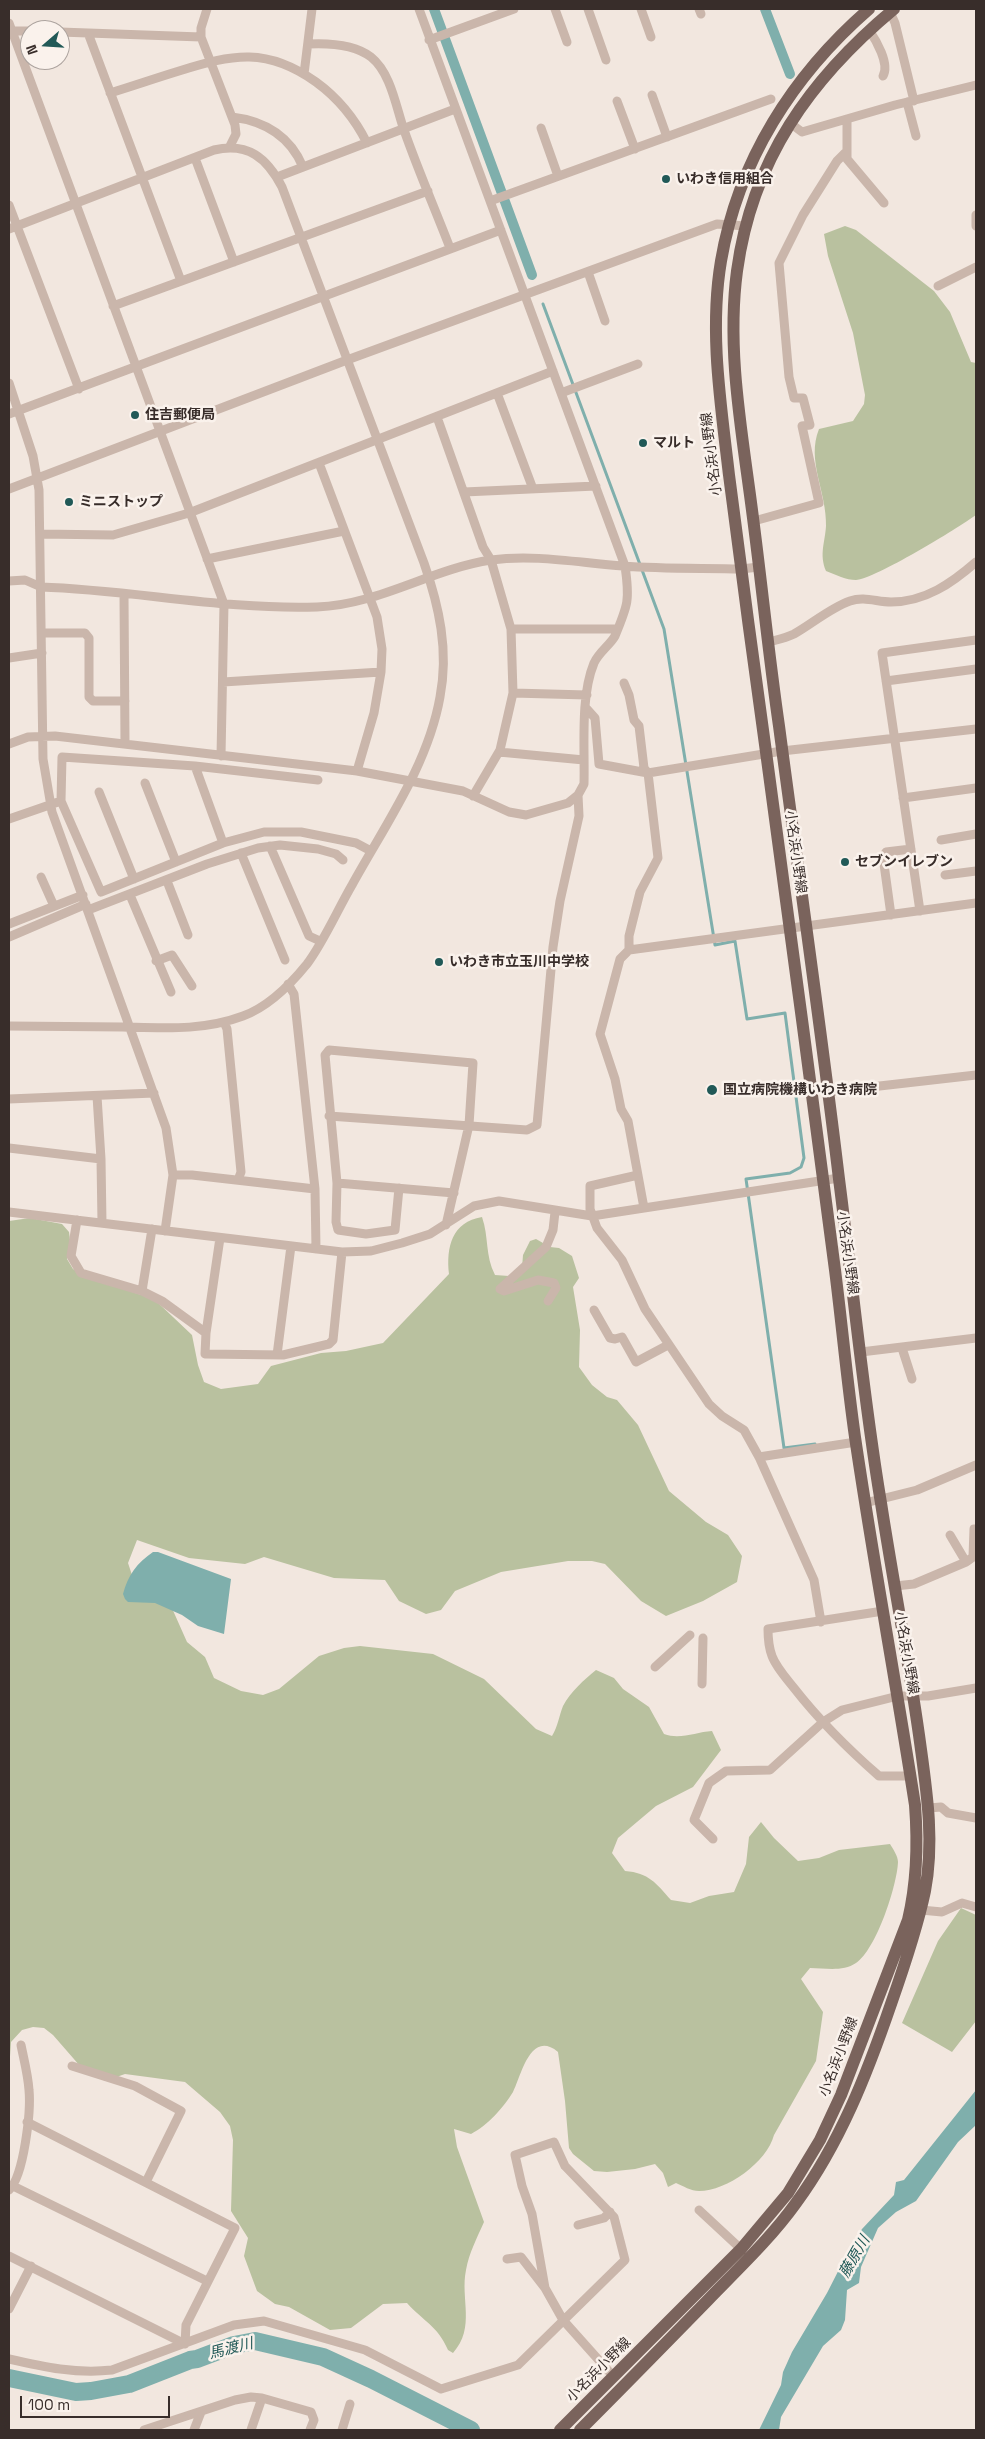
<!DOCTYPE html>
<html>
<head>
<meta charset="utf-8">
<style>
  body { margin:0 }
  #map { position:relative; width:985px; height:2439px; overflow:hidden; background:#f2e7df; font-family:"Space Grotesk",sans-serif }
  canvas { display:block }
  .frame { position:absolute; inset:0; border:10px solid #382d2a; pointer-events:none }
  .north { position:absolute; left:20px; top:20px; width:50px; height:50px; box-sizing:border-box; background:#faf2ec; border:1px solid #aca39e; border-radius:50%; rotate:251deg; font-size:14px; font-weight:700; line-height:20px; text-align:center; color:#382d2a }
  .north::after { content:''; display:block; margin:auto; width:18px; height:22px; background:#215957; clip-path:polygon(50% 0,100% 100%,50% 72%,0 100%) }
  .scale { position:absolute; left:20px; top:2396px; width:150px; height:22px; box-sizing:border-box; border:2px solid #382d2a; border-top:0; padding-left:6px; font-size:15px; line-height:18px; white-space:nowrap; color:#382d2a; -webkit-text-stroke:4px #faf2ec; paint-order:stroke }
</style>
</head>
<body>
<div id="map">
<canvas width="985" height="2439"></canvas>
<div class="frame"></div>
<div class="north">N</div>
<div class="scale">100 m</div>
</div>
<script>
const c = document.querySelector('canvas').getContext('2d');
c.lineJoin = 'round';
function fillPath(path, color) { c.fillStyle = color; c.fill(path, 'evenodd'); }
function stroke(path, color, width, dash) { c.strokeStyle = color; c.lineWidth = width; c.lineCap = dash ? 'butt' : 'round'; c.setLineDash(dash || []); c.stroke(path); }
function drawText(font, color, halo, rows, align = 'center') {
  c.font = font + ' "Space Grotesk","Noto Sans JP",sans-serif'; c.lineWidth = 5; c.setLineDash([]); c.textBaseline = 'middle'; c.strokeStyle = halo; c.fillStyle = color; for (const [text, x, y, turn = 0] of rows) {
    c.save(); c.translate(x, y); c.rotate((+turn || 0) * Math.PI / 180); c.textAlign = isNaN(turn) ? turn : align; if (halo) c.strokeText(text, 0, 0); c.fillText(text, 0, 0); c.restore();
  }
}
fillPath(new Path2D(`
  M845 226 856 230 934 291 950 312 971 362 976 363V515C958 528 875 579 856 580 846 580 836 575 826 571 819 554 825 543 826 526 827 492 806 461 819 429L853 421 864 404 865 395 853 333 828 256 824 234Z
  M482 1217C489 1237 485 1256 495 1275L509 1276 522 1268 523 1255 530 1241 536 1239 550 1247 559 1248 572 1256 579 1278 573 1287 580 1330 579 1367 592 1385 607 1397 617 1400 638 1425 669 1491 706 1522 728 1535 742 1556 737 1582 703 1601 666 1616 641 1601 605 1564 592 1561H568L501 1572 455 1591 441 1610 426 1614 399 1601 385 1580 334 1578 264 1557 245 1564 189 1558 137 1540 128 1563 135 1584 171 1606 187 1642 205 1657 214 1678 241 1691 263 1695 279 1689 319 1656 344 1648 360 1646 433 1654 484 1679 536 1729 552 1736C558 1726 559 1716 563 1706 571 1691 584 1680 596 1670L614 1678 623 1689 649 1707 664 1734C680 1740 696 1732 712 1731L721 1750 693 1787 656 1806 618 1838 612 1853 625 1871C649 1873 656 1883 671 1900L690 1903 709 1896 734 1892 746 1864 749 1837 761 1822 774 1838 798 1861 819 1858 839 1850 890 1844C893 1849 898 1856 898 1862 897 1886 876 1950 856 1963 843 1972 825 1968 810 1968L801 1979 823 2012 816 2061 774 2135C767 2162 727 2191 699 2191 691 2191 683 2186 676 2183L668 2187 663 2173 655 2164 635 2169 607 2172 594 2171 573 2154 569 2148 565 2101 558 2052C530 2029 521 2077 513 2092 504 2107 487 2126 471 2134L454 2129 457 2147 484 2222C477 2238 469 2253 466 2270 460 2299 476 2327 453 2353L448 2350C437 2325 424 2322 407 2303L383 2304 351 2328 330 2330 289 2307 275 2304 257 2291 244 2256 248 2238 231 2211 233 2140 230 2126 220 2112 185 2082 125 2074 105 2081 80 2066 53 2035 44 2028 33 2027 22 2030 11 2042 9 2071V1221L30 1218 62 1224 69 1232 70 1240 67 1259 73 1269 89 1278 154 1299 192 1335 198 1365 204 1382 221 1389 258 1384 271 1366 321 1353 346 1351 383 1343 449 1274C446 1247 452 1222 482 1217Z
  M961 1908 976 1915V2021L952 2052 902 2023 938 1941Z`), '#b9c19f');
fillPath(new Path2D(`
  M153 1552H158L231 1579 224 1634 198 1626 182 1615 155 1603 128 1602 125 1599 123 1594C128 1575 137 1563 153 1552Z
  M976 2090V2125L958 2142 916 2201 896 2212 878 2228 861 2267 859 2283 847 2290 845 2320 841 2330 823 2346 781 2417 779 2430H759L781 2385 783 2372 792 2352 827 2293 851 2246 862 2229 894 2195 896 2182 904 2180Z`), '#7fafac');
stroke(new Path2D(`
  M543 304 664 629 715 945 735 941 747 1019 785 1013 804 1158 801 1167 790 1173 746 1179 784 1448 815 1444`), '#7fafac', 3);
stroke(new Path2D(`
  M434 9 532 275
  M765 9 790 74`), '#7fafac', 10);
stroke(new Path2D(`
  M9 2378 76 2392 91 2391 129 2384 190 2360 197 2359 234 2345 255 2341 323 2357 371 2379 471 2430`), '#7fafac', 18);
stroke(new Path2D(`
  M555 9 567 42
  M588 9 606 60
  M641 9 651 37
  M699 9 701 14
  M890 12 895 23 914 101
  M9 23 224 604 221 756
  M869 30C876 40 890 64 883 76
  M12 31H30
  M60 32 201 37 235 125 236 134 230 146
  M88 33 181 281
  M201 37V28L207 9
  M429 40 514 9
  M308 44C328 43 354 44 371 57 391 73 396 107 404 130 418 170 435 209 450 248
  M304 74 312 9
  M110 93C133 86 156 78 179 71 233 54 267 47 316 82 338 98 355 119 367 143
  M652 95 667 137
  M617 101 635 149
  M907 102 916 136
  M232 117C265 121 290 136 303 167
  M847 119V159L884 203
  M790 123 802 132 895 105 976 85
  M541 128 558 176
  M195 158 234 262
  M277 177 455 109
  M490 201 771 99
  M9 205 79 389
  M976 215V226
  M9 229 214 150C248 142 267 158 282 187L424 563C439 606 449 650 440 697 428 765 385 825 352 885 338 909 323 943 307 964 290 985 268 1007 243 1016 203 1031 164 1028 123 1027 85 1027 47 1026 9 1026
  M588 272 605 321
  M938 286 976 267
  M113 306 428 191
  M9 383 33 456 39 490 43 759 52 812 166 1128 173 1175 165 1231
  M497 393 533 489
  M561 393 638 364
  M9 414 501 230
  M437 417 483 547 491 560 511 629 513 693 500 750 473 796
  M319 463 377 617 382 649 381 672 374 713 357 771
  M9 489 347 360 717 224 746 226
  M464 492 596 486
  M754 521 819 503 802 426 810 425 803 398H794L789 377 779 263 803 215 837 161 845 153
  M40 534 113 535 189 513 553 371
  M207 559 344 531
  M9 581 25 580 41 587C133 590 224 610 317 607 378 605 431 569 491 560 535 554 580 563 623 566 662 569 702 568 741 569L759 567
  M124 595 125 743
  M511 629H616
  M42 633H85L89 638V697L93 701H125
  M768 642C776 640 786 638 794 634 812 624 830 608 850 601 864 596 877 602 891 602 925 602 952 583 976 562
  M9 658 42 653
  M886 681 976 669
  M223 682 381 672
  M624 683 629 695 634 720 639 726 644 768 648 773
  M513 693 587 695
  M586 708 595 718 599 764 648 773
  M9 744 28 737 55 736 357 771 463 791 509 812 526 815 568 803 578 795 584 784C585 747 580 697 594 663 599 652 610 645 615 636 628 605 630 600 625 566L419 9
  M499 752 584 760
  M195 766 223 843
  M145 783 176 862
  M99 792 134 879
  M903 798 976 788
  M61 801 62 757 195 766 318 780
  M9 819 61 801 101 892 223 843 264 832H301L356 843 371 851
  M941 840 976 834
  M270 846 309 936 320 941
  M241 853 285 960
  M945 875 976 871
  M41 877 54 906
  M167 881 188 935
  M130 895 171 992
  M88 910 207 864 258 848 280 845 318 849 336 854 343 860
  M920 911 882 653 976 640
  M891 915 883 857 886 852 911 849
  M9 924 83 895
  M9 937 86 904
  M629 950V936L640 892 658 858 648 773 782 751 976 729
  M156 961 172 955 192 986
  M288 984 294 994 315 1189 316 1249
  M224 1022 227 1029 241 1172 238 1180
  M827 1092 976 1075
  M97 1096 101 1159 102 1223
  M9 1099 154 1093
  M329 1116 527 1130 537 1125 553 947 560 901 579 816 578 795
  M9 1148 101 1159
  M173 1175H192L315 1189
  M638 1175 590 1186V1209L597 1228 622 1260 645 1309 709 1404 722 1416 744 1430 759 1457 814 1580 821 1622
  M337 1183 454 1193
  M399 1188 395 1230 366 1234 338 1230 336 1222 337 1183 325 1055 329 1050 473 1063 469 1125 446 1225
  M644 1208 628 1121 621 1109 615 1079 600 1034 620 959 629 950 976 903
  M9 1212 342 1252 371 1251 402 1243 430 1234 474 1206 499 1201 592 1216 839 1178
  M77 1220 71 1256 81 1273 142 1291 162 1301 206 1333 220 1238
  M142 1291 152 1229
  M548 1301 556 1288 554 1283 538 1280 504 1291 500 1289 546 1247 553 1230 555 1212
  M594 1310 610 1338 615 1339 622 1337 636 1362 668 1345
  M206 1333 205 1354 283 1355 329 1344 333 1340 342 1252
  M902 1348 912 1379
  M861 1352 976 1338
  M277 1355 291 1246
  M759 1457 856 1442
  M865 1503 917 1490 976 1465
  M950 1535 966 1562
  M895 1586 914 1584 966 1562 973 1557 974 1529H976
  M883 1611 768 1629C768 1638 769 1648 772 1656 776 1667 786 1678 794 1688 819 1720 848 1749 879 1776H911
  M655 1667 690 1635
  M702 1684 703 1638
  M929 1808 941 1807 948 1813 976 1818
  M713 1839 694 1820 709 1783 726 1771 770 1770 823 1722 842 1710 898 1696H928L976 1688
  M921 1910 942 1912 962 1903 976 1907
  M72 2066 135 2086 181 2111 146 2182
  M13 2186 207 2281
  M9 2190C24 2176 31 2111 29 2090 28 2075 24 2060 21 2045
  M699 2210 741 2249
  M578 2225 604 2218 610 2212
  M9 2256 185 2344 186 2325 235 2228 27 2122
  M507 2259 521 2257 545 2288
  M9 2309 31 2266
  M9 2359C44 2367 76 2374 112 2370L234 2325 264 2321 365 2350 441 2389 518 2365 625 2260 614 2217 565 2166 554 2142 515 2155 522 2186 532 2214 545 2288 563 2320 613 2376
  M144 2430 235 2400 251 2397 262 2398 311 2412 314 2420 310 2430
  M194 2430 201 2412
  M251 2430 262 2398
  M342 2430 350 2404`), '#cab6ab', 9);
stroke(new Path2D(`
  M560 2430 741 2249 788 2193 820 2140 841 2095 908 1920C917 1882 918 1844 915 1805 896 1682 873 1560 855 1437 847 1381 842 1325 835 1270 812 1097 790 925 766 752 753 660 741 567 729 475 721 405 709 332 721 261 738 161 793 75 869 9
  M580 2430C623 2387 666 2343 708 2300 738 2269 771 2238 796 2203 840 2143 867 2074 891 2004 904 1967 917 1929 925 1891 935 1839 926 1787 919 1735 908 1657 893 1581 881 1503 863 1396 853 1287 839 1179 821 1028 799 877 779 726 769 657 762 587 753 518 743 437 726 353 737 271 752 160 810 79 894 9`), '#7a635c', 12);
for (const [x, y, r, color] of [
  [666,179,5,"#215957"],
  [135,415,5,"#215957"],
  [643,443,5,"#215957"],
  [69,502,5,"#215957"],
  [845,862,5,"#215957"],
  [439,962,5,"#215957"],
  [712,1090,6,"#215957"]
]) { const dot = new Path2D(); dot.arc(x, y, r, 0, 2 * Math.PI); c.fillStyle = color; c.fill(dot); stroke(dot, '#faf2ec', 2); }
drawText('bold 14px', '#382d2a', '#faf2ec', [
  ["いわき信用組合",676,179],
  ["住吉郵便局",145,415],
  ["マルト",653,443],
  ["ミニストップ",79,502],
  ["セブンイレブン",855,862],
  ["いわき市立玉川中学校",449,962],
  ["国立病院機構いわき病院",723,1090]
], 'left');
drawText('14px', '#382d2a', '#faf2ec', [
  ["小名浜小野線",712,454,-97],
  ["小名浜小野線",795,852,82],
  ["小名浜小野線",847,1253,82],
  ["小名浜小野線",906,1653,80],
  ["小名浜小野線",839,2057,-69],
  ["小名浜小野線",599,2370,-45]
]);
drawText('italic 15px', '#215957', '#faf2ec', [
  ["藤原川",855,2257,-60],
  ["馬渡川",231,2349,-14]
]);
</script>
</body>
</html>
